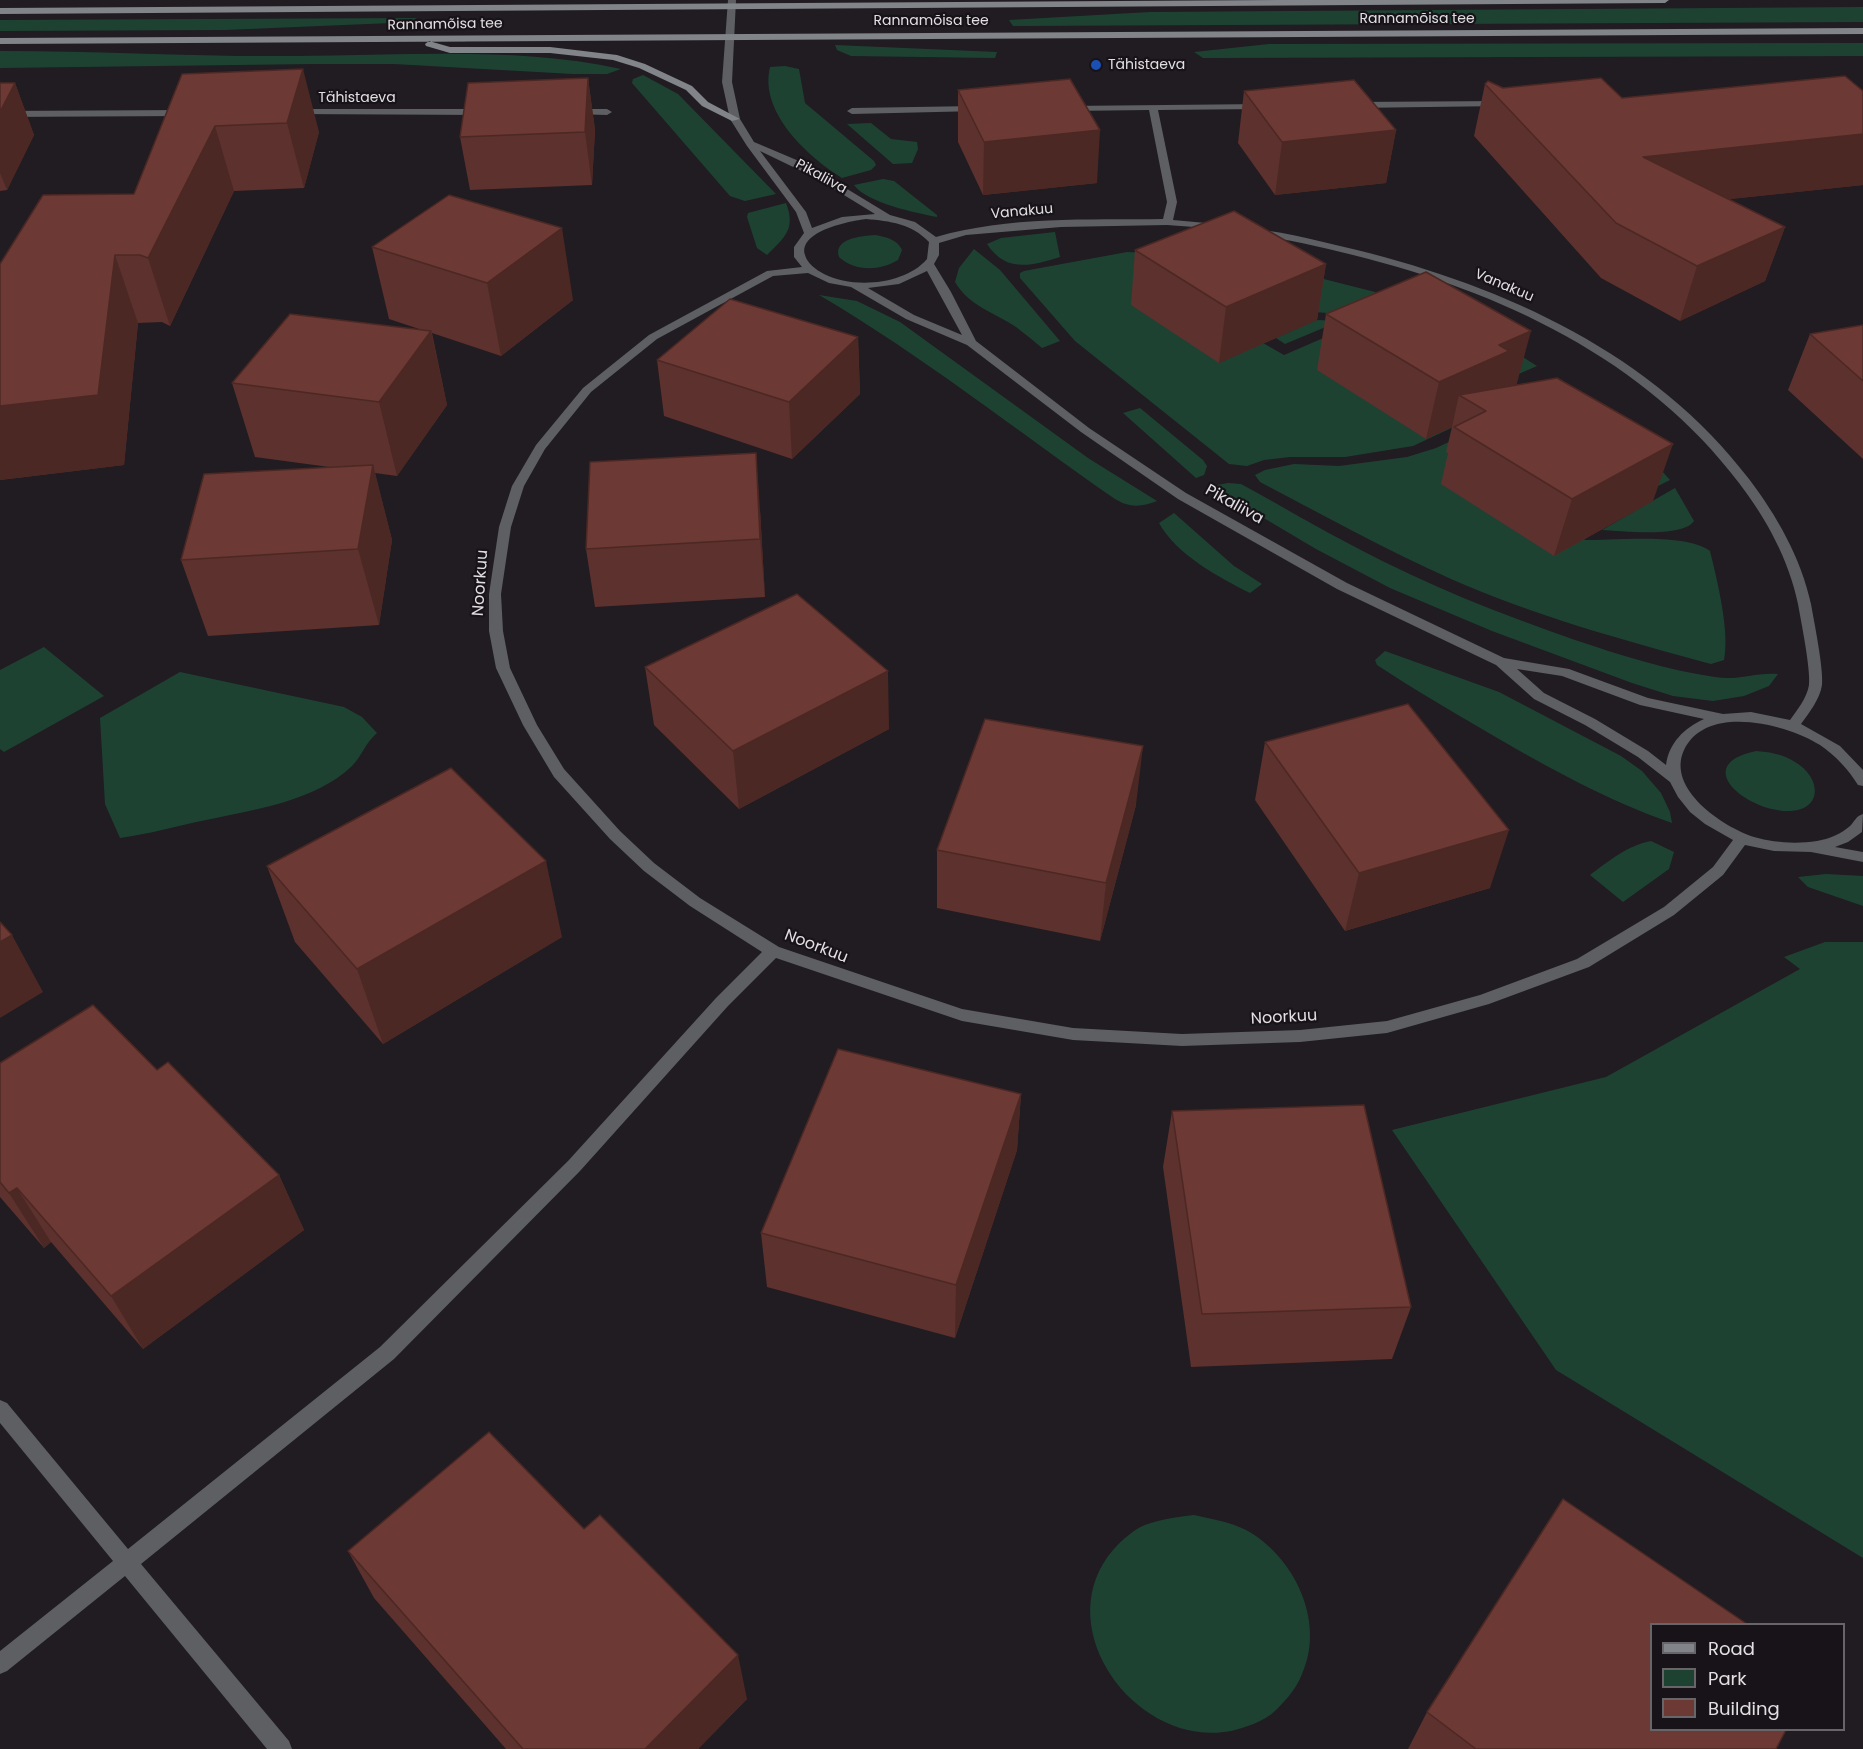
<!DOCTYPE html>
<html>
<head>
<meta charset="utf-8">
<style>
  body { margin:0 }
  #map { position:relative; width:1863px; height:1749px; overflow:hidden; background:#201c22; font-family:Poppins,sans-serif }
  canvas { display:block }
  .legend { position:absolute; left:1650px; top:1623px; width:195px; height:108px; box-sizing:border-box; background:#171318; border:2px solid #686569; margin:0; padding:8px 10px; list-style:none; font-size:18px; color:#e2dfe3 }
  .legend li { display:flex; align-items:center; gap:12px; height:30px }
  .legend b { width:30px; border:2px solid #686569 }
</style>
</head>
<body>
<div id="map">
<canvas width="1863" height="1749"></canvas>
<ul class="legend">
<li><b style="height:8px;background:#818489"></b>Road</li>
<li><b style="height:16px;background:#1e4232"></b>Park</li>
<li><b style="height:16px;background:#6c3934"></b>Building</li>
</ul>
</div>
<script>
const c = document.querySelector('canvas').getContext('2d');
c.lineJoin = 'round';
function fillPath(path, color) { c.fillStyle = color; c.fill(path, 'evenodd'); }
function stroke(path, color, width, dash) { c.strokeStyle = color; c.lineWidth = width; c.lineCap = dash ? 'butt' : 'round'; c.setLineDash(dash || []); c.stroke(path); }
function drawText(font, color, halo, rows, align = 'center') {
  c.font = font + ' Poppins,sans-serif'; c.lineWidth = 4.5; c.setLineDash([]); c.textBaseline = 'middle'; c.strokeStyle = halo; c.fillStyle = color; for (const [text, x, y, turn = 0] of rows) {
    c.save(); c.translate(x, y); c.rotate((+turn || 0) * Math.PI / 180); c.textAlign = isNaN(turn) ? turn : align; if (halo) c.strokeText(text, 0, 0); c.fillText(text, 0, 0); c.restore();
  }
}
fillPath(new Path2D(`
  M1863 7V22L1013 26 1009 20 1150 12Z
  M416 18 415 22 225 30 0 31V20Z
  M1863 43V56L1203 58 1194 52 1269 44Z
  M835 45 997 52 995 58 851 56 837 50Z
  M0 51C98 51 197 57 295 56 403 56 515 46 621 69L607 74H573L394 64H314L0 68Z
  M785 66 799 69 805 103 874 161 876 165 871 170 842 178C807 156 759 112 770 67Z
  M643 75 678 94 776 194 745 201 730 196 632 83 633 79Z
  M871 123 891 139 917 142 918 149 912 163 893 164 847 124Z
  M883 179 894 181 937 215V217C916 213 867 203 854 185Z
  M786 203C796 229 785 237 767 255L757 248 747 217 748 213Z
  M1055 232 1060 257C1031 266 1006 273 987 244L1001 238Z
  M875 235C886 237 897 239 902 250L898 260C880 271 855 272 839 257 833 238 862 236 875 235Z
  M974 249 1000 270 1060 341 1042 348C1034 341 1025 334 1016 327 994 312 970 307 955 282L959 268Z
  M1127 252 1149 253 1300 273 1375 292 1381 300 1352 315 1303 311 1219 363 1263 343 1284 355 1402 304 1510 349 1537 366 1505 380 1464 422 1413 446 1345 457H1290L1264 460 1247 466 1229 464 1075 341 1020 278V273L1024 271Z
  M819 295 857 301 900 322 1088 458 1157 501C1141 507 1130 508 1115 499 1017 431 923 356 819 295Z
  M1317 320 1340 321 1285 344 1276 338Z
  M1558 391 1646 453 1670 480 1642 494 1584 540C1614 540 1688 533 1710 551 1717 580 1730 631 1724 660L1711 664C1623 640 1535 616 1451 579 1386 550 1323 515 1260 482L1255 475 1265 470 1294 464 1339 466 1407 457 1436 448Z
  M1140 408 1203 460 1207 466 1204 475 1196 478 1123 413Z
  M1228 483 1241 484C1280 505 1318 528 1357 548 1427 585 1500 614 1575 640 1620 655 1667 670 1715 677 1737 681 1756 672 1778 674L1769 686 1744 696 1713 701 1673 696 1632 683 1492 631 1390 588 1316 549 1225 495 1217 485Z
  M1675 488 1694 521C1683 538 1622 531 1602 530Z
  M1174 513 1234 566 1262 584 1250 593C1218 577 1177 555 1159 523Z
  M44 647 104 696 4 752 0 749V670Z
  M1385 651 1499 692 1621 756 1642 771 1661 793 1670 812 1672 823C1606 800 1547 767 1487 732 1450 710 1413 689 1377 665L1375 660Z
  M180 672 344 707 362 717 377 733C365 743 362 756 352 766 316 801 253 810 206 820 177 826 149 834 120 838L105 804 100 718Z
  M1756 751C1769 752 1783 754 1795 762 1821 777 1824 810 1789 811 1748 812 1689 765 1756 751Z
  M1651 841 1674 852 1669 869 1623 902 1590 875C1609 861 1626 846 1651 841Z
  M1826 874 1863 876V906L1808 887 1798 877Z
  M1825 942H1863V1558L1556 1370 1392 1130 1606 1077 1800 969 1784 957Z
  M1194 1515C1212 1519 1230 1522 1246 1530 1294 1556 1326 1622 1302 1674 1296 1689 1287 1699 1276 1710 1264 1722 1246 1727 1231 1731 1136 1749 1047 1627 1113 1550 1122 1540 1133 1530 1145 1525 1161 1519 1178 1517 1194 1515Z`), '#1e4232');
fillPath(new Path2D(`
  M728 0H736L732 82 740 119 754 142 806 164 890 215 915 222 936 237C1008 216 1088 220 1163 219L1167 202 1149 110 1069 111 1066 110V106L1264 104 1266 106 1261 109 1158 110 1177 202 1173 220 1217 224 1221 225V229L1167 225 1061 227 966 235 939 243V255L934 264 951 292 976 341 1089 428 1186 493 1347 583 1504 658 1569 669 1648 698 1723 714 1751 712 1790 720C1797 710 1807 698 1809 685 1811 670 1801 621 1798 604 1789 560 1766 518 1739 483 1646 359 1499 291 1353 255 1320 247 1288 239 1255 235L1250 232 1255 229C1290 233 1323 242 1357 250 1506 287 1654 354 1749 479 1777 516 1801 558 1811 604 1814 621 1824 670 1822 685 1820 699 1809 713 1801 724L1840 746 1863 770V786L1858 785C1848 769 1836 756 1820 745 1787 724 1706 703 1684 750 1666 789 1723 827 1754 837 1774 843 1797 844 1817 841 1829 839 1841 834 1850 826 1855 821 1856 816 1863 814L1862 832 1848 842 1835 847 1863 852V862L1811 852 1774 851 1745 845 1723 875 1674 915 1589 967 1489 1004 1387 1033 1300 1042 1182 1046 1073 1040 962 1021 776 958 728 1006 580 1171 394 1359 141 1564 289 1741 292 1749H267L125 1576 7 1671 0 1674V1651L113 1561 0 1423V1400L7 1403 128 1549 380 1347 568 1161 716 998 762 952 690 906 644 871 610 839 554 777 523 725 496 668 489 631V594L499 527 512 486 536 445 583 388 649 335 767 271 802 267 794 257V247L804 233 796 212 747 146 730 119 722 82ZM760 151 816 178 875 214 842 217 812 228 806 212ZM866 219C890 221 912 224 929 242L927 259C905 285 853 289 824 274 816 270 807 263 805 255 798 231 850 221 866 219ZM927 271 962 335 914 315 868 288 899 284ZM808 273 829 283 851 287 906 319 967 345 1081 432 1178 499 1337 589 1496 665 1534 699 1585 725 1638 757 1670 782 1678 797 1690 812 1705 824 1733 840 1713 867 1664 907 1577 959 1480 995 1387 1021 1300 1030 1182 1034 1073 1028 962 1009 779 947 700 898 654 863 620 831 564 769 537 725 510 668 503 631 501 594 511 527 524 486 545 449 591 392 657 339 773 276ZM1517 669 1562 676 1640 705 1704 719C1684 728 1669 743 1666 765L1648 751 1595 719 1544 693Z
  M1501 101 1504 102V106L1354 108 1349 105 1354 102Z
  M976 106 981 109 979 111 852 114 847 111 852 108Z
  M294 109H483L488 112 483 115 291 114 289 112Z
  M573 109H607L612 112 607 115 570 114 568 112Z
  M0 111 186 110 191 113 186 116 0 117Z`), '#5d5f62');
fillPath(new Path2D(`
  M1276 0H1669L1665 3 0 14V8Z
  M1863 28V34L0 44V38Z
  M429 41 450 47H550L617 55 645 64 692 86 708 102 740 119 732 121 702 106 686 90 639 68 613 60 550 53H450L426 46 425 44Z`), '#818489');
fillPath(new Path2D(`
  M182 74 319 132 304 188 234 191 170 326 162 322 138 323 124 465 0 480V264L134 194Z
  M588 78 595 130 592 185 470 190 460 137Z
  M0 83H15L34 135 7 190 0 191Z
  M1485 84 1503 88 1622 98 1863 91V185L1729 199 1785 227 1765 281 1680 321 1601 278 1474 136Z
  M958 90 1097 183 983 195 958 142Z
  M1244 91 1396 130 1386 183 1275 195 1238 143Z
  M372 247 573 300 501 356 432 333 447 405 397 476 375 473 392 540 379 625 208 636 181 560 329 467 255 457 232 383 422 330 389 319Z
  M1135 250 1326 264 1317 320 1219 363 1131 305Z
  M1326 314 1517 385 1653 501 1554 556 1441 484 1448 453 1446 452 1452 427 1426 439 1317 370Z
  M1863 325V459L1788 390 1810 334Z
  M858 337 860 394 792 459 664 416 657 360Z
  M760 510 765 597 595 607 586 549Z
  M645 667 889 729 739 809 654 725Z
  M1265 742 1490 888 1345 931 1255 800Z
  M1136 805 1100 941 937 908V850Z
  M267 866 562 937 383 1044 295 942Z
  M0 1063 157 1070 279 1175 304 1230 143 1349 51 1242 44 1248 0 1197Z
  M1021 1094 1017 1150 955 1338 767 1287 761 1233Z
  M1172 1111 1411 1307 1392 1359 1191 1367 1163 1167Z
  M348 1551 747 1699 698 1749H506L374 1598Z
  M1427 1712 1776 1749H1408Z`), '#5d312d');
fillPath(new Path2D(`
  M303 69 319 132 304 188 287 123Z
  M588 78 595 130 592 185 585 132Z
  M15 83 34 135 7 190 0 173V112Z
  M215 126 234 191 170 326 148 258Z
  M1100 130 1097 183 983 195 984 142Z
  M1396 130 1386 183 1275 195 1282 142Z
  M1863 134V185L1628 210 1643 157Z
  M1785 227 1765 281 1680 321 1697 266Z
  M562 228 573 300 501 356 487 283Z
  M115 255 138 323 124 465 0 480V406Z
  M1326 264 1317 320 1219 363 1226 307Z
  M431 331 447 405 397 476 379 402Z
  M1531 331 1516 387 1459 395 1452 427 1426 439 1439 382 1499 345Z
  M858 337 860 394 792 459 789 402Z
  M1673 444 1653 501 1554 556 1572 499Z
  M756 453 760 510 765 597 760 539Z
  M373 465 392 540 379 625 358 549Z
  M888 671 889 729 739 809 733 751Z
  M1143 746 1136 805 1100 941 1106 883Z
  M1509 830 1490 888 1345 931 1359 873Z
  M546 861 562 937 383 1044 357 969Z
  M12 935 43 992 0 1018V942Z
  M1021 1094 1017 1150 955 1338 956 1285Z
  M279 1175 304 1230 143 1349 111 1296Z
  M17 1188 51 1242 44 1248 9 1193Z
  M738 1655 747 1699 698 1749H645Z`), '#4c2824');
const building = new Path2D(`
  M303 69 287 123 215 126 148 258 140 255H115L98 395 0 406V264L43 195 134 194 182 74Z
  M1845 76 1863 91V134L1643 157 1785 227 1697 266 1616 223 1485 84 1488 81 1503 88 1601 78 1622 98Z
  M588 78 585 132 460 137 468 83Z
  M1070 79 1100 130 984 142 958 90Z
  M1354 80 1396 130 1282 142 1244 91Z
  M0 83H15L0 112Z
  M449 195 562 228 487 283 372 247Z
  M1234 211 1326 264 1226 307 1135 250Z
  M1426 272 1531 331 1499 345 1509 351 1439 382 1326 314Z
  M730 299 858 337 789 402 657 360Z
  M290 314 431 331 379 402 232 383Z
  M1863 325V381L1810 334Z
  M1557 378 1673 444 1572 499 1454 427 1486 411 1459 395Z
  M756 453 760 539 586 549 590 462Z
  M373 465 358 549 181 560 204 474Z
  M797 594 888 671 733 751 645 667Z
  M1408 704 1509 830 1359 873 1265 742Z
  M985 719 1143 746 1106 883 937 850Z
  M451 768 546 861 357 969 267 866Z
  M0 922 12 935 0 942Z
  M93 1005 157 1070 168 1062 279 1175 111 1296 17 1188 9 1193 0 1182V1063Z
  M838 1049 1021 1094 956 1285 761 1233Z
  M1364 1105 1411 1307 1202 1314 1172 1111Z
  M489 1432 584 1529 600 1515 738 1655 645 1749H523L348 1551Z
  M1563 1499 1747 1624H1652V1730H1786L1776 1749H1476L1427 1712Z`);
fillPath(building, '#6c3934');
stroke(building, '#4c2824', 1.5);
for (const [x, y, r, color] of [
  [1096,65,6,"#1a4fb4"]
]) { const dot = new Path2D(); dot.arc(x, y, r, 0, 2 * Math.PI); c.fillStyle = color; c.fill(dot); stroke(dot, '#171318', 2); }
drawText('14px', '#e2dfe3', '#171318', [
  ["Rannamõisa tee",1417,19],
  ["Rannamõisa tee",931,21],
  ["Rannamõisa tee",445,25,-1],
  ["Tähistaeva",357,98],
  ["Pikaliiva",821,177,29],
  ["Vanakuu",1022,212,-5],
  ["Vanakuu",1504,286,23]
]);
drawText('14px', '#e2dfe3', '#171318', [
  ["Tähistaeva",1108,65]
], 'left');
drawText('16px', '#e2dfe3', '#171318', [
  ["Pikaliiva",1234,505,29],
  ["Noorkuu",481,583,-86],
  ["Noorkuu",816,947,21],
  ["Noorkuu",1284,1018,-3]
]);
</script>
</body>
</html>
